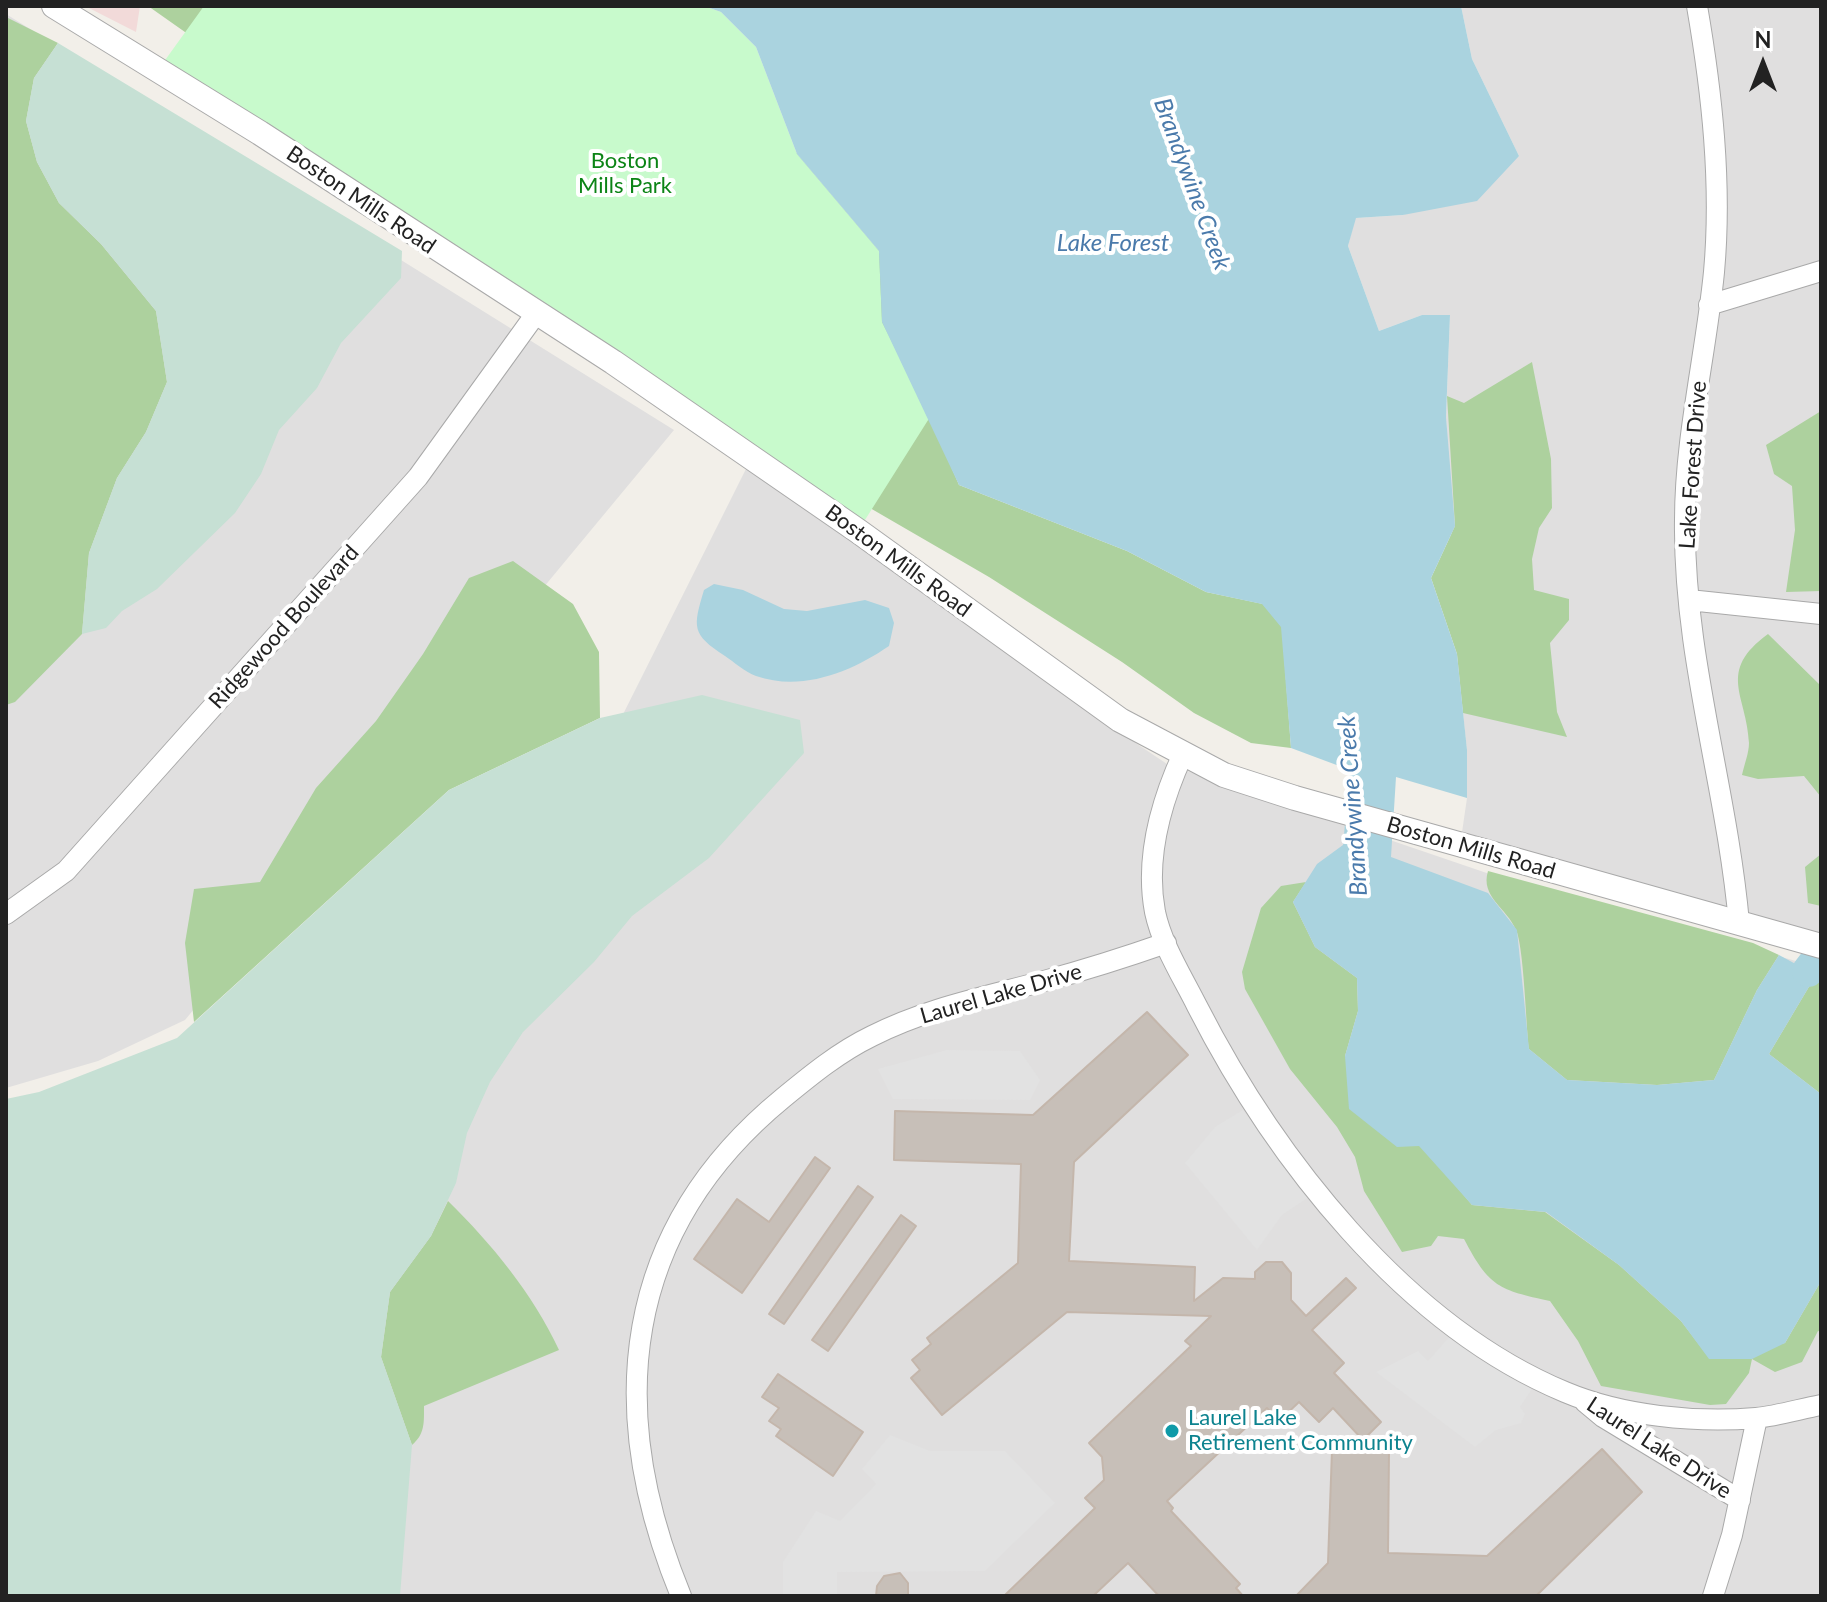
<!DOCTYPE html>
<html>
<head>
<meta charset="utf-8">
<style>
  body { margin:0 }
  #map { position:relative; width:1827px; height:1602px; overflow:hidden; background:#f2efe9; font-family:Lato,sans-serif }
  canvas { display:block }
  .frame { position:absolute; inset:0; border:8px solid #222; pointer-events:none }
  .north { position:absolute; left:1723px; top:24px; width:80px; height:80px; -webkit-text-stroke:6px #fff; paint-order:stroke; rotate:0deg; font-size:22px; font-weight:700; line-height:32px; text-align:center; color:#222 }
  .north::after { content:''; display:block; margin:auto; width:28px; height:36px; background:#222; clip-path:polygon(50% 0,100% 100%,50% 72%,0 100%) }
</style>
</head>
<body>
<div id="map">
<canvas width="1827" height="1602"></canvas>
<div class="frame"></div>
<div class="north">N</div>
</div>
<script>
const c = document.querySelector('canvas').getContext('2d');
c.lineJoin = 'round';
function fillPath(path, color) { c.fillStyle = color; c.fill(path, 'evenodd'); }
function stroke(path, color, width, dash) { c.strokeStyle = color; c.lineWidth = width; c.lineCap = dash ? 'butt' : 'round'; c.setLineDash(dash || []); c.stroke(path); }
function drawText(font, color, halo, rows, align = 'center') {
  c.font = font + ' Lato,sans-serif'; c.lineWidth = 8; c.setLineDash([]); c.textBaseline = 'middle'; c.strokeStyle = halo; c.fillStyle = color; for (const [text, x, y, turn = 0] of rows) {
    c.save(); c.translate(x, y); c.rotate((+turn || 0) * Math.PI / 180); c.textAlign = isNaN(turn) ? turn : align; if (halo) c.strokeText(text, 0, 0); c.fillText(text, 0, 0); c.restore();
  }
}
fillPath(new Path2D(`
  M1461 6H1821V946L1460 846 1467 798V751L1457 654 1446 417 1450 315H1422L1379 331 1348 246 1355 218 1403 215 1519 156 1472 59Z
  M6 14 674 430 185 1020 98 1061 6 1088Z
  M752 457 1067 697 1167 764 1516 883 1821 968V1596H181Z`), '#e0dfdf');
fillPath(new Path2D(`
  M85 6H140L136 32Z`), '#f2dad9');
fillPath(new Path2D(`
  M148 6H704L797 154 879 251 930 417 959 485 1127 551 1206 592 1263 604 1282 627 1291 748 1251 743 1194 713 1122 662 989 577 820 479Z
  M6 17 58 43 34 78 26 121 37 162 59 203 101 244 156 311 167 382 146 432 117 478 89 553 82 634 15 702 6 705Z
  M1532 362 1551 459 1552 508 1539 528 1532 559 1534 590 1569 599V620L1550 643 1557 712 1567 737 1463 713 1457 654 1431 578 1455 526 1447 396 1464 403Z
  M1821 411V591L1786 592 1795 530 1792 486 1774 474 1766 445Z
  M513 561 573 604 599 652 600 718 449 790 194 1022 185 943 194 889 260 882 316 788 376 721 423 654 469 578Z
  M1768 634 1821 686V797L1804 776 1758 779 1742 775C1744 765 1749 753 1749 743 1747 695 1716 672 1768 634Z
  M1821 854V906L1808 903 1805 867Z
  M1488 871 1753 943 1779 955 1757 990 1714 1080 1657 1085 1567 1080 1529 1049C1526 1025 1524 947 1516 930 1507 908 1480 897 1488 871Z
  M1306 882 1293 902 1315 947 1357 978 1358 1011 1345 1056 1472 1205 1545 1212 1619 1265 1681 1321 1710 1359 1785 1343 1821 1281V1332L1818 1331 1802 1362 1775 1372 1752 1359 1749 1373 1726 1404 1710 1405 1601 1386 1578 1341 1550 1301C1499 1290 1489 1287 1464 1239L1438 1236 1431 1246 1402 1252 1364 1191 1355 1157 1337 1127 1290 1069 1245 989 1242 972 1261 908 1281 886Z
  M1816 975 1821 976V1094L1769 1054Z
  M448 1201C491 1243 533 1294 559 1350L424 1406C424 1423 425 1434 412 1445L381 1357 390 1292 431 1236Z`), '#add19e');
fillPath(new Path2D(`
  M58 43 402 251 401 278 341 343 317 388 279 430 261 474 235 513 157 589 122 611 106 628 82 634 89 553 117 478 146 432 167 382 156 311 101 244 59 203 37 162 26 121 34 78Z
  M702 695 800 720 804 753 709 858 632 916 594 962 523 1032 490 1082 467 1133 456 1183 431 1236 390 1292 381 1357 412 1445 400 1596H6V1099L39 1092 177 1038 449 790 600 718Z`), '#c6e0d4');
fillPath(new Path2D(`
  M204 6H704L721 12 756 47 797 154 879 251 882 322 930 417 858 531 163 63Z`), '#c8facc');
fillPath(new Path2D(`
  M947 1050 1020 1051 1040 1080 1030 1100 893 1099 878 1069Z
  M1243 1110 1309 1197 1282 1215 1257 1250 1185 1163 1215 1127Z
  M1450 1336 1532 1389 1520 1407 1525 1414 1521 1423 1496 1430 1475 1447 1376 1372 1418 1351 1428 1361Z
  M890 1435 930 1451H1005L1055 1503 985 1571 837 1572V1596H783V1562L816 1511 840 1521 876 1484 862 1469Z`), '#e2e2e2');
fillPath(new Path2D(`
  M704 6H1461L1472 59 1519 156 1477 201 1403 215 1356 218 1348 246 1379 331 1422 315H1450L1446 417 1455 526 1431 578 1457 654 1467 750V798L1396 777 1391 857 1488 893 1517 930 1529 1049 1567 1080 1657 1085 1714 1080 1757 990 1779 955 1816 975 1769 1054 1821 1094V1281L1785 1343 1752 1359H1709L1681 1321 1619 1265 1546 1212 1472 1205 1419 1146 1397 1147 1349 1109 1345 1056 1358 1011 1357 978 1315 947 1293 902 1317 864 1343 845 1350 770 1291 748 1281 627 1262 604 1206 592 1127 551 959 485 882 322 879 251 797 154 756 47 721 12Z
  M714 584 743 590 784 609 807 611 865 600 889 608 894 623 889 646C851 672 802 692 756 676 745 672 734 662 725 656 691 634 693 627 704 590Z`), '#aad3df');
stroke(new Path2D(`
  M1808 971 1821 954`), '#aad3df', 32);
const building = new Path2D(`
  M1147 1012 1188 1055 1074 1162 1069 1261 1195 1267 1194 1301 1223 1278 1255 1279V1272L1266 1262H1282L1291 1273V1300L1306 1316 1346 1278 1356 1288 1312 1330 1344 1363 1334 1373 1381 1422 1363 1440 1333 1408 1319 1422 1299 1402 1279 1421 1267 1408 1167 1501 1173 1508 1171 1511 1240 1584 1236 1588 1243 1596H1159L1128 1563 1093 1596H1004L1095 1508 1085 1498 1104 1480 1102 1457 1089 1443 1191 1346 1185 1341 1211 1316 1067 1312 942 1415 911 1378 920 1370 912 1360 931 1344 927 1338 1018 1263 1021 1164 894 1160 895 1111 1033 1115Z
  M815 1157 830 1168 742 1293 694 1259 737 1199 769 1222Z
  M858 1186 873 1197 784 1324 769 1314Z
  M901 1215 916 1226 828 1351 812 1340Z
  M778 1374 863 1432 833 1476 776 1436 781 1429 769 1421 779 1408 762 1397Z
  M1602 1449 1642 1492 1536 1596H1296L1328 1563 1332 1450H1389L1388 1553 1487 1556Z
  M900 1573 908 1583V1596H876L877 1586 884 1576Z`);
fillPath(building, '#c7bfb8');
stroke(building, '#c4b6ab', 2);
const minor = new Path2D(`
  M1697 6C1712 93 1722 184 1714 272 1706 354 1685 437 1685 520 1683 656 1727 787 1739 923
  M1709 305 1821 271
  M1689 600 1821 614
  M1183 754C1161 802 1145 859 1155 912 1162 945 1182 976 1197 1006 1274 1157 1404 1325 1565 1392 1622 1416 1695 1423 1756 1418 1777 1416 1800 1409 1821 1405
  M6 914 66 871 418 477 535 315
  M1585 1402 1603 1417 1740 1500
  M681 1596C604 1409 621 1231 783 1098 811 1075 839 1052 872 1036 927 1008 985 997 1044 981 1085 970 1126 957 1166 943
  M1713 1596 1732 1535 1757 1418`);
const tertiary = new Path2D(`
  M54 6 260 133 613 362 858 531 1120 720 1224 775 1295 798 1821 946`);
stroke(minor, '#a9a9a9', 22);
stroke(tertiary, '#a9a9a9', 26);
stroke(minor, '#fff', 20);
stroke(tertiary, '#fff', 24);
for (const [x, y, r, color] of [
  [1172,1431,8,"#0f9aa8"]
]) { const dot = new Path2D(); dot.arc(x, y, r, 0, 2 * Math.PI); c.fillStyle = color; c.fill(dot); stroke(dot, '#fff', 3); }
drawText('22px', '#0c8416', '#fff', [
  ["Boston",625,161],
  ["Mills Park",625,186]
]);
drawText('22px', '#222', '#fff', [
  ["Boston Mills Road",361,200,34],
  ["Lake Forest Drive",1693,465,-86],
  ["Boston Mills Road",898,561,36],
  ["Ridgewood Boulevard",284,627,-48],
  ["Boston Mills Road",1471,848,16],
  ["Laurel Lake Drive",1001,994,-16],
  ["Laurel Lake Drive",1659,1448,33]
]);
drawText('22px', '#0d838f', '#fff', [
  ["Laurel Lake",1188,1418],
  ["Retirement Community",1188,1443]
], 'left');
drawText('italic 24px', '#4a7aab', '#fff', [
  ["Brandywine Creek",1192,184,70],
  ["Lake Forest",1113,243],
  ["Brandywine Creek",1353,806,-94]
]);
</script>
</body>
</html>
